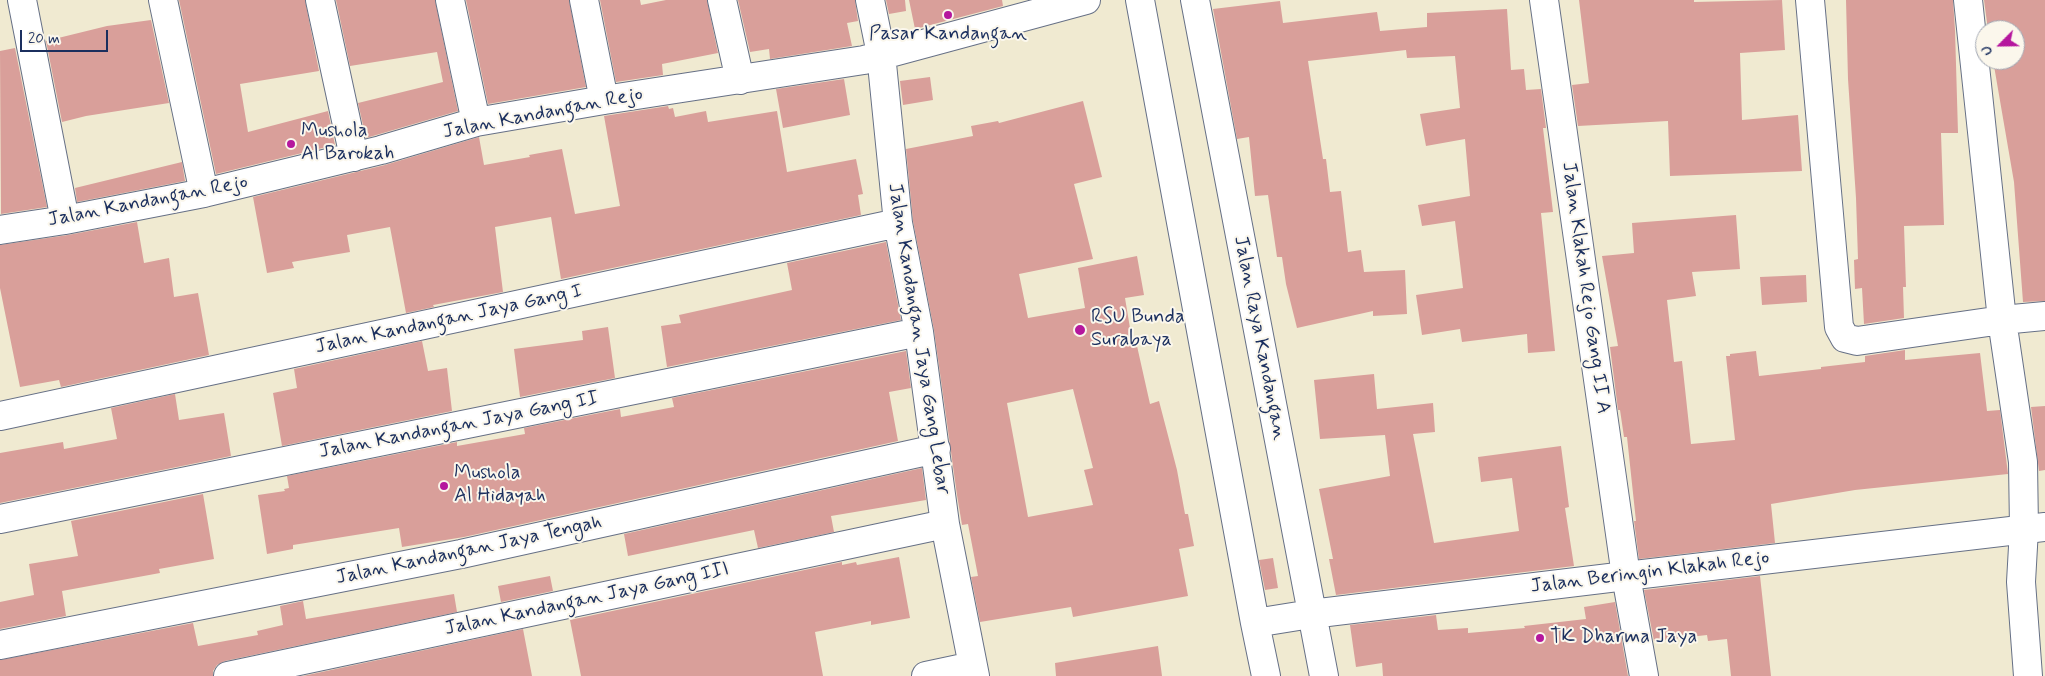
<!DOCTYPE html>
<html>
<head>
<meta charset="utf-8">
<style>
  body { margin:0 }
  #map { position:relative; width:2045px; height:676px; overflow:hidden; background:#f0ead1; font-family:Mynerve,sans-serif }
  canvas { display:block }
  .north { position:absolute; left:1975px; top:20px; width:50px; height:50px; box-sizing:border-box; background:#fbf7ec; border:1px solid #a1a7b3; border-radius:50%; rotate:247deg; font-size:14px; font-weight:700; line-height:20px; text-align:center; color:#1b2f5e }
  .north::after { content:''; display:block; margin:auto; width:18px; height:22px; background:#b5179e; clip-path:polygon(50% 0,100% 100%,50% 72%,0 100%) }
  .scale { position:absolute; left:20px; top:30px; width:88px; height:22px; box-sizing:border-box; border:2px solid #1b2f5e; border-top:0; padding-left:6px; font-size:15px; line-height:18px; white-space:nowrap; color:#1b2f5e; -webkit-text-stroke:4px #fbf7ec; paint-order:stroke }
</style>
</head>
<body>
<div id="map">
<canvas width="2045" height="676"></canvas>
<div class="north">U</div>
<div class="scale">20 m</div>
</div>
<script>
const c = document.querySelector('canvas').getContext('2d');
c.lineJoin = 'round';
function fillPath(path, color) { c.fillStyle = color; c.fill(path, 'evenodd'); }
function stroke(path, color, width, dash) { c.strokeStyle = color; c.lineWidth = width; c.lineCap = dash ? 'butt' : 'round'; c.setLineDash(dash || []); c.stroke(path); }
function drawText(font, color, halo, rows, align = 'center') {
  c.font = font + ' Mynerve,sans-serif'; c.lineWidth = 4; c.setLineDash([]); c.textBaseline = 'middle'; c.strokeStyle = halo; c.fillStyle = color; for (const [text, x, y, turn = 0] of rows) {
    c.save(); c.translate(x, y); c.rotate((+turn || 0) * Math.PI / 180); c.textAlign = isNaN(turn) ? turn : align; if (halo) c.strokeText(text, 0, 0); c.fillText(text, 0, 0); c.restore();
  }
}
fillPath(new Path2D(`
  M179 0H305L319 71 240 84 248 132 328 111 335 145 216 174Z
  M336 0H435L458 111 366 138 358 103 443 82 437 52 350 66Z
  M466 0H569L586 87 488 104Z
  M600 0H640L641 5 666 0H707L718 53 662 64 663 75 616 82Z
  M738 0H855L858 21 847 23 852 46 770 59 769 49 750 52Z
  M886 0H905L906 11 889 14Z
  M909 0H1002L1003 6 915 29Z
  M1579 0H1694V2L1782 0 1785 50 1740 53 1742 120 1798 115 1802 171 1670 176 1668 121 1578 126 1572 85 1589 83Z
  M1846 0H1953L1955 30 1958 133H1941L1944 225 1904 226 1906 287H1903L1904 318 1864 324 1862 288 1855 289 1854 260 1858 259 1856 198 1848 79Z
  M1984 0H2045V301L2023 302 2014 182 1993 60H2015V30H1988Z
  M1280 1 1283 23 1377 12 1380 31 1427 27V13L1507 9 1511 70 1524 69 1526 90 1541 89 1546 128H1543L1553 212 1541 213 1555 351 1528 353 1527 334 1462 342 1460 329 1422 335 1416 295 1463 288 1455 221 1422 226 1418 205 1470 196 1465 139 1426 146 1420 114 1460 108 1455 56 1407 58 1406 50 1308 61 1323 159H1326L1330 192 1341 191 1348 252 1361 250 1364 272 1405 270 1407 314 1373 316V311L1297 328 1286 284 1282 257H1277L1268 195 1255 196 1249 137 1237 139 1213 9Z
  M151 20 169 103 86 116 62 122 46 41 107 26Z
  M15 48 47 207 1 214 0 51Z
  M930 77 933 100 903 105 900 81Z
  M844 79 850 115 783 128 776 89Z
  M1083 101 1102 177 1074 184 1093 259 1019 274 1028 318 1085 308 1078 268 1137 256 1144 295 1125 298 1133 346H1137L1150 404 1159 401 1177 470 1185 514H1188L1194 546 1179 549 1188 596 1073 617 1071 607 980 622 971 577 978 576 968 524 962 525 957 495 934 330 913 221 906 149 973 136 971 126 998 121 999 123ZM1073 389 1093 468 1084 470 1093 505 1028 517 1007 403Z
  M668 106 669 109 673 108 675 117 706 111 708 122 777 111 787 172 856 159 863 194 858 195 861 215 561 279 551 217 495 227 503 292 433 305 434 307 406 313 390 227 347 235 350 252 292 262 294 268 267 273 253 197 385 165 479 137 484 165 530 157 529 155 562 149 575 214 620 206 604 116Z
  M182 162 185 181 77 202 75 188Z
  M1736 215 1740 269 1692 272 1696 296 1667 300 1674 362 1682 361 1691 444 1735 440 1726 356H1730V354L1756 351 1759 376 1821 369V367L1865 362V356L1905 350V360L1980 353 1987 411 2000 410 2008 474 1855 490 1771 504 1775 543 1639 559 1634 521H1636L1627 437H1624L1620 410H1618L1610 347 1618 346 1602 256 1634 253 1632 223Z
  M137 222 144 263 169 258 174 297 198 293 209 355 61 387 59 380 20 387 0 288V245L68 235Z
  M886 242 901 320 667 367 661 326 681 323 679 315 792 290 787 263Z
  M1806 275 1807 302 1762 305 1760 277Z
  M608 327 615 378 520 397 514 349 583 340 582 331Z
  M422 341 428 371 447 368 452 411 282 446 273 393 297 388 294 369Z
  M906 351 911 388 889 392 898 441 464 537 402 547 399 528 293 545V549L267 554 258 495 285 491 284 489 289 488 287 476 457 442V446L525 434 524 428 620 409 621 417 674 407 672 398Z
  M1374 374 1377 409 1433 403 1435 432 1413 434 1434 543 1519 531 1512 478 1481 482 1478 457 1561 446 1569 507 1565 508 1574 566 1336 595 1329 559H1333L1319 489 1390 476 1385 435 1320 439 1314 380Z
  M175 394 179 420 224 413 231 456 0 503V453L63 442 64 449 117 439 111 408Z
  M2045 406V470L2039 471 2031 407Z
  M922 468 926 500 831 516 834 532 758 548 754 530 628 556 624 534Z
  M203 494 214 559 159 569 160 573 62 591 66 616 0 629V602L34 595 29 564 78 556 71 521Z
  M899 557 910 618 871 625V621L815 632 823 676H581L570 620 842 562V565L856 562 857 565Z
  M1273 558 1278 588 1265 590 1259 560Z
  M550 576 553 591 501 602 498 586Z
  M1760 576 1771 676H1731L1727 639 1708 641 1707 635 1654 641 1644 590Z
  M454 594 457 612 225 661 217 665 213 671V676H0V660L193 623 198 646 258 635 257 631 283 625 280 606 303 601 306 619Z
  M1615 602 1628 676H1383L1382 663 1356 667 1350 625 1436 615 1438 630 1468 628V633L1525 628 1524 626 1586 619 1584 607Z
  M523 629 532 676H303Z
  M1158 646 1162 676H1056L1055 663Z`), '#d99f9a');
const street = new Path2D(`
  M22 0 65 220
  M163 0 204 193
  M320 0 354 157
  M450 0 476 122
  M584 0 604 100
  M722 0 740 80
  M870 0 881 54 898 223 919 332 945 524 975 676
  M1544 0 1626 576 1644 676
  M1810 0 1839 327 1845 338 1857 341 2002 320 2045 316
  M1968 0 2002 320 2023 462 2024 529 2021 582 2028 676
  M0 230 65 220 204 193 381 150 476 122 604 100 864 60 1086 0
  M0 416 898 223
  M0 519 919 332
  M0 645 461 554 936 449
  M228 676 945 524
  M926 676 973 666`);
const secondary = new Path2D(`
  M1140 0 1255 623 1266 676
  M1195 0 1324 676
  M1255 623 1311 614 1626 576 2045 527`);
stroke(street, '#667086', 30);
stroke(secondary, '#667086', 30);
stroke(street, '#fff', 28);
stroke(secondary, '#fff', 28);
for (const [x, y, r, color] of [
  [948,15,5,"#b5179e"],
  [291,144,5,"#b5179e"],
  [1080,330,6,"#b5179e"],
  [444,486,5,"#b5179e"],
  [1540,638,5,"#b5179e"]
]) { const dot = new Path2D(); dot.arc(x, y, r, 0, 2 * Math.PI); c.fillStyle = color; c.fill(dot); stroke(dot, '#fbf7ec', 2); }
drawText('20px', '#1b2f5e', '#fbf7ec', [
  ["Pasar Kandangan",948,35,"center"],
  ["Mushola",301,132],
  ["Al Barokah",301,155],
  ["RSU Bunda",1091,318],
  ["Surabaya",1091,341],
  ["Mushola",454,474],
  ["Al Hidayah",454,497],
  ["TK Dharma Jaya",1550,638]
], 'left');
drawText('20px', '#1b2f5e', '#fbf7ec', [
  ["Jalan Kandangan Rejo",543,114,-11],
  ["Jalan Kandangan Rejo",148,202,-11],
  ["Jalan Klakah Rejo Gang II A",1585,288,82],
  ["Jalan Kandangan Jaya Gang I",449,320,-12],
  ["Jalan Raya Kandangan",1259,338,79],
  ["Jalan Kandangan Jaya Gang Lebar",918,339,81],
  ["Jalan Kandangan Jaya Gang II",459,426,-11],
  ["Jalan Kandangan Jaya Tengah",469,551,-12],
  ["Jalan Beringin Klakah Rejo",1650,573,-7],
  ["Jalan Kandangan Jaya Gang III",587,600,-12]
]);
</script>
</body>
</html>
